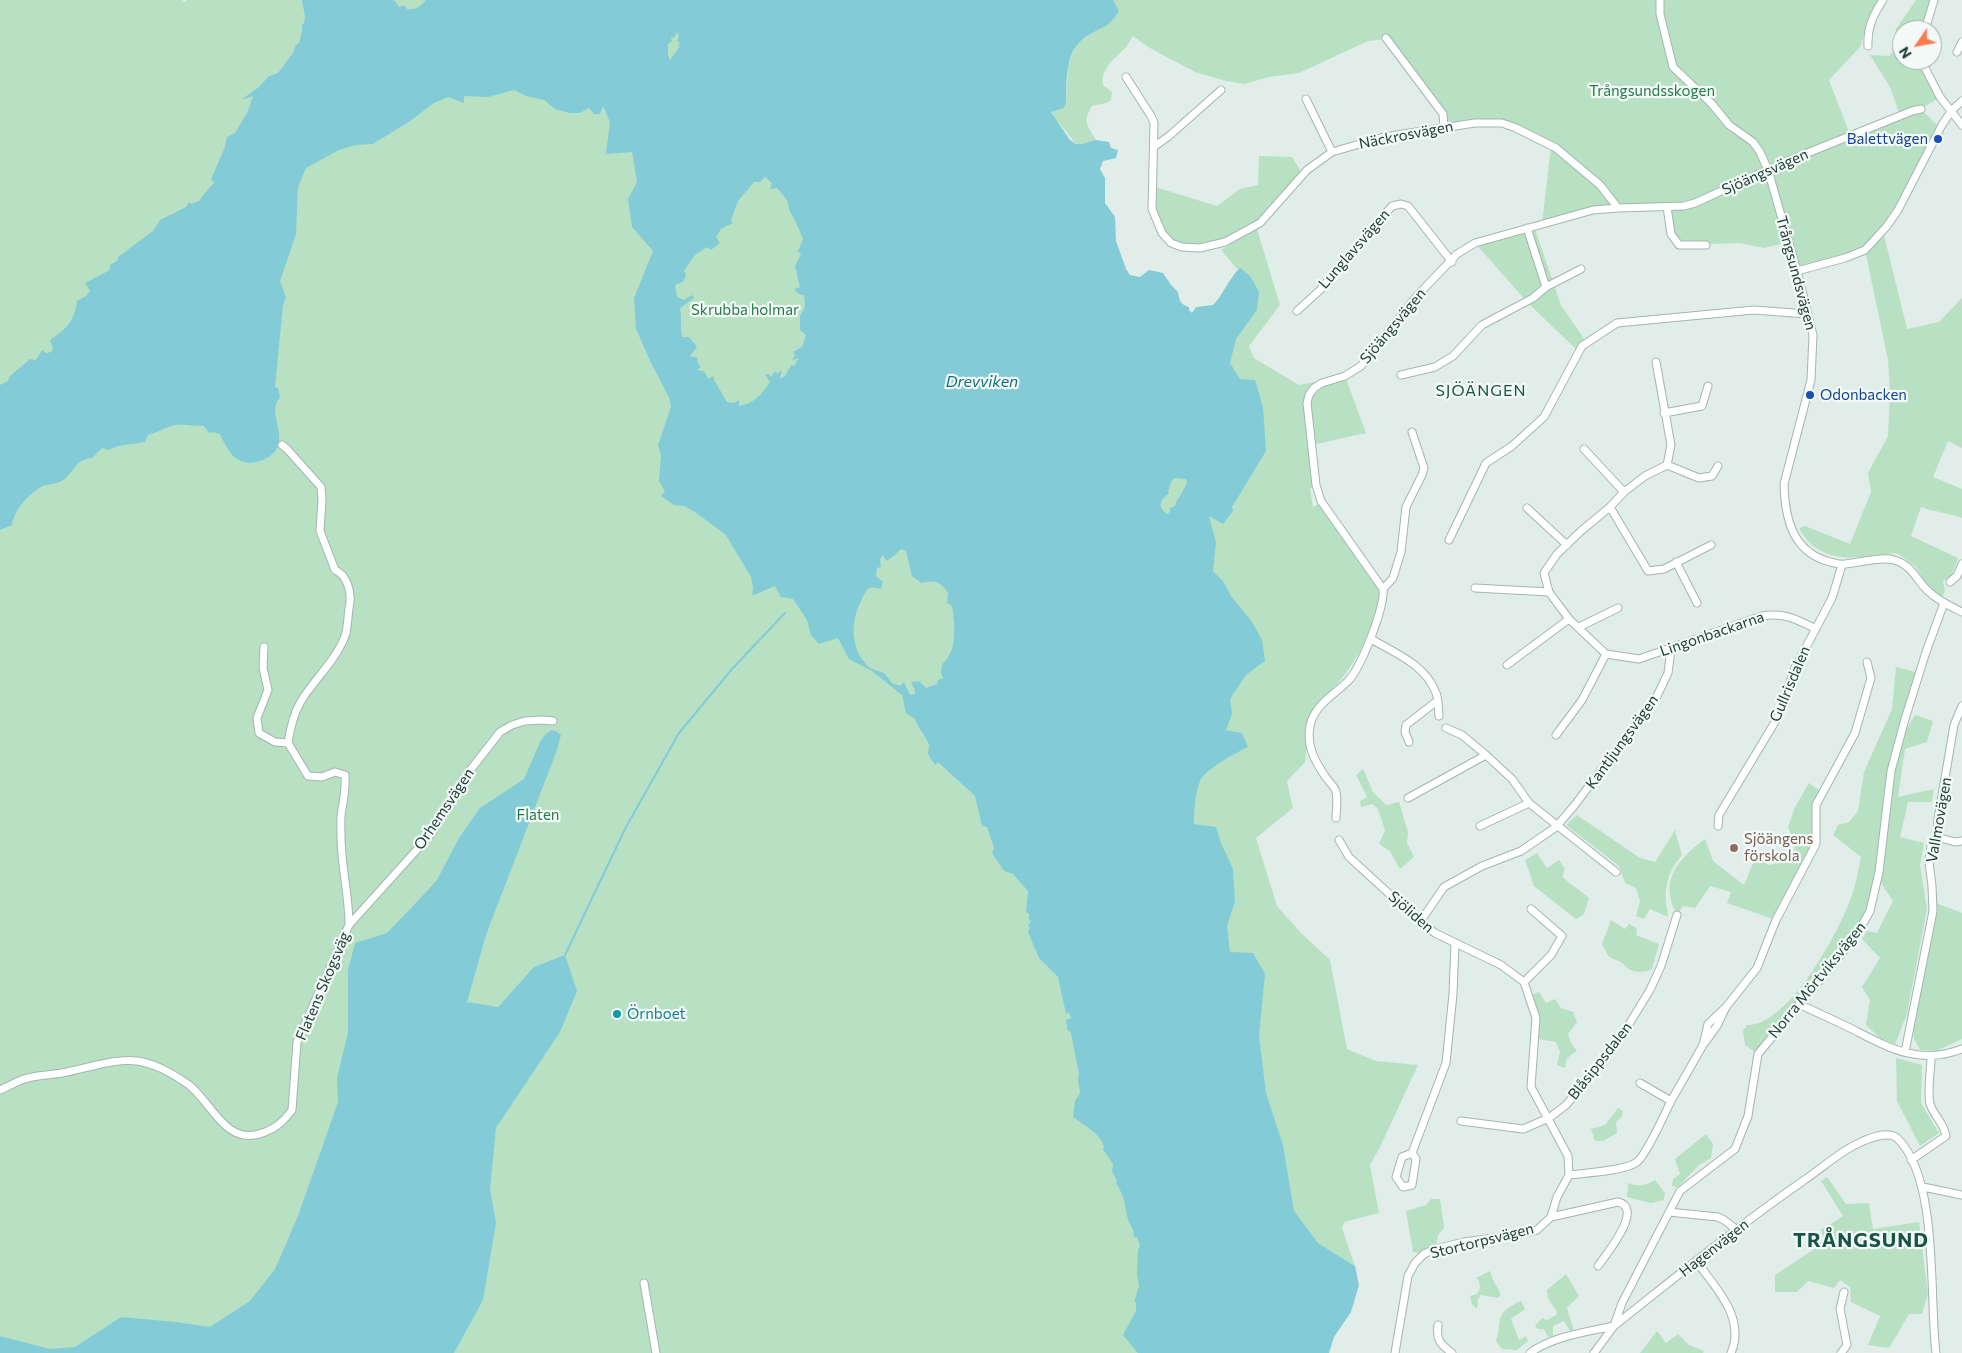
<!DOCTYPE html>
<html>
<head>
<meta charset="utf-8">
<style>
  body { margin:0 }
  #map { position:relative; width:1962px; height:1353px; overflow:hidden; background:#e1ede8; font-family:Commissioner,sans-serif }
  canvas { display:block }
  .north { position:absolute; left:1892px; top:20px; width:50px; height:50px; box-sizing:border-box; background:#f2f9f6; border:1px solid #9eafaa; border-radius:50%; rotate:237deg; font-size:14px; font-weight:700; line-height:20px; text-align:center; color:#204037 }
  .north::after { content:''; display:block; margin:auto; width:18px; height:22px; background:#ff7a4e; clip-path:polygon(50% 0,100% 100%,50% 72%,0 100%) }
</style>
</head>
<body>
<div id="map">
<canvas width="1962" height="1353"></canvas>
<div class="north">N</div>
</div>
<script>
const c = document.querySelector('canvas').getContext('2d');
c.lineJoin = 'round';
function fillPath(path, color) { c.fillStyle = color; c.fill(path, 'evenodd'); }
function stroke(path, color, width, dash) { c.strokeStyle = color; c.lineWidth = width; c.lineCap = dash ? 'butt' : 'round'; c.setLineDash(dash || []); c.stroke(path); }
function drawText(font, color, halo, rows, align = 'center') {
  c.font = font + ' Commissioner,sans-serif'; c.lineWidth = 4.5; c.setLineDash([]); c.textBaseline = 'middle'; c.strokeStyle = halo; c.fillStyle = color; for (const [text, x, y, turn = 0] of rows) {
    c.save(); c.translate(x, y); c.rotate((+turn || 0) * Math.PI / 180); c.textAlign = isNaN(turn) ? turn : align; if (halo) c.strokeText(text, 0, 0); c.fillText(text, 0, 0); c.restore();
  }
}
fillPath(new Path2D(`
  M0 0H182L184 2 187 0H872L1183 366 1239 271 1221 250 1257 229 1280 305 1249 346 1254 358 1299 385 1345 376 1366 433 1312 445 1316 485 1310 489 1313 507 1322 502 1383 589 1384 597 1360 652 1344 676 1312 711 1305 727 1307 743 1305 762 1287 781 1293 808 1256 838 1277 906 1301 933 1330 960 1347 1049 1376 1061 1418 1065 1380 1147 1370 1165 1379 1213 1344 1222 1342 1228 1355 1266 1318 1243 1230 1353H0Z
  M1067 0H1880L1869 19 1860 47 1829 80 1849 132 1783 162 1900 115 1890 87 1870 55 1889 56 1894 51 1896 29 1916 0H1934L1925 30H1902V60H1923L1940 97 1921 109 1940 128 1883 231 1907 329 1939 322 1962 298V448L1948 441 1933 477 1962 489V518C1948 513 1935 512 1921 507L1911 536 1958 558 1952 575 1943 581 1945 590 1942 598 1928 587 1916 567 1897 553C1860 557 1820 568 1799 528L1805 526 1850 544 1871 492 1868 473 1888 436 1890 391 1888 360 1865 250 1797 271 1789 242 1764 248 1740 243 1679 245 1671 234 1667 208H1618L1542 224 1551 146 1502 123 1444 128 1443 114 1387 39 1368 41 1299 73 1269 77 1244 84 1226 81 1195 72 1148 47 1133 36C1130 40 1128 46 1124 49 1113 61 1101 67 1103 85L1112 92 1111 100 1106 103 1092 106C1082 122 1087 124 1096 140 1076 147 1078 148 1066 131 1061 125 1055 119 1051 111L1064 108 1066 103 1068 66 1077 42 1089 34Z
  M1259 156 1292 157 1303 175 1266 218 1212 246 1171 243 1152 209V186L1217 206 1240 189 1258 185Z
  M1534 226 1561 305 1587 343 1579 352 1527 302 1475 243Z
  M1896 667 1919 673 1891 771 1874 894 1861 927 1758 1054 1745 1045 1743 1031 1747 1025C1789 1026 1838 933 1851 898 1856 885 1858 871 1861 857L1833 835 1838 825 1849 822 1858 811 1864 772 1892 709Z
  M1915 715 1933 721 1927 742 1905 749 1898 797 1934 789 1932 802H1908L1900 837 1924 843 1920 865 1927 909 1907 1014 1895 1044 1880 1038 1866 1025 1870 1000 1862 987 1880 958 1862 939 1867 931 1877 933 1893 901 1881 883 1894 771 1903 735Z
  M1363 769 1373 792 1386 805 1399 802 1408 832 1407 843 1414 857 1400 869 1390 851 1379 844 1385 830 1378 809 1373 804 1361 807 1360 801 1367 797 1356 775Z
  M1809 783 1823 793 1816 805V844L1776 920 1727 903 1731 892 1710 886 1695 908 1683 906 1677 915C1658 881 1678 859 1705 839L1713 861 1744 885 1756 856 1769 865 1776 863 1781 859 1792 858 1795 846 1788 827 1795 807Z
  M1577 815 1640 858 1655 862 1675 830 1682 855C1670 869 1665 881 1666 901 1666 906 1668 911 1668 917L1650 909 1644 919 1636 916 1640 901 1636 888 1625 883 1619 866 1566 825Z
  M1537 853 1547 868 1559 860 1565 869 1562 877 1589 898 1584 914 1576 919 1534 886 1525 860Z
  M1936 903 1962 913V1039L1938 1050H1920L1914 1039 1913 1024Z
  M1611 920 1625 929 1629 924 1637 928 1636 935 1659 944 1652 969C1643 974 1628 973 1623 963L1609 957 1602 944Z
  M1539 992 1546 1003 1555 999 1561 1008 1573 1012 1577 1022 1568 1034 1571 1043 1577 1051 1567 1058 1565 1068 1557 1065 1560 1052 1556 1042 1538 1039 1539 1018 1531 995Z
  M1896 1058 1922 1065 1921 1103 1939 1133 1920 1146 1897 1101Z
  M1618 1108 1623 1111 1622 1116 1616 1122 1617 1133 1603 1141H1595L1591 1129 1605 1125Z
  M1706 1134 1713 1144 1711 1158 1699 1165 1678 1187 1672 1186 1673 1179 1680 1174 1675 1159Z
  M1827 1177 1846 1204 1869 1203 1873 1229 1919 1222 1928 1294 1922 1314H1909L1889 1348 1868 1345 1880 1316 1851 1302 1850 1287 1840 1280 1834 1288 1808 1281 1797 1292H1775V1275L1825 1242 1821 1230 1843 1216 1821 1181Z
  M1655 1180 1665 1193 1664 1200 1651 1203 1627 1197 1628 1183C1639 1187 1645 1186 1655 1180Z
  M1431 1199H1440L1444 1228 1438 1235 1436 1245 1418 1253 1413 1252 1406 1211 1426 1205Z
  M1490 1271C1492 1280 1497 1286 1501 1295L1498 1298 1481 1295 1478 1299 1477 1309 1472 1304 1470 1296 1477 1294 1480 1288 1479 1281 1476 1278Z
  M1566 1274 1579 1296 1567 1308 1574 1331H1570L1564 1321 1553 1326V1336L1548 1337 1544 1329H1538L1535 1326 1542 1318 1547 1320 1556 1315 1557 1312 1548 1298 1547 1290Z
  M1521 1301 1525 1309 1511 1319 1519 1340 1526 1336 1528 1341 1517 1350 1502 1349 1496 1341C1499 1333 1498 1328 1500 1320 1501 1311 1513 1304 1521 1301Z
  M1657 1331 1666 1343 1678 1334 1689 1345 1704 1351 1703 1353H1640Z`), '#b8e1c3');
fillPath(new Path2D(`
  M302 0H394L399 7 404 5 407 9C416 10 420 7 426 0H1113L1119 11C1108 28 1106 25 1090 34 1064 48 1067 78 1066 103L1064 108 1051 112 1070 140 1076 144H1082L1096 140 1109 142 1111 148 1118 150 1116 158 1103 161 1100 169 1105 178V203L1115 217 1116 241 1126 269 1130 275 1140 277 1149 270 1163 273 1171 285 1178 292C1179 299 1180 305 1189 307V310L1192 313 1196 307 1213 305C1224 294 1228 279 1240 268L1250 276 1259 292 1257 310 1236 339 1230 363 1240 379 1255 380 1263 407 1266 451 1232 507 1233 511 1223 524 1209 516 1216 542 1213 571 1223 581 1231 596 1252 622 1262 640 1265 661 1246 675 1230 699 1232 714 1226 730 1242 733 1248 747C1237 752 1204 770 1200 781 1195 794 1194 810 1194 824L1216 827 1221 843 1233 869 1235 901 1227 926 1230 952 1253 953 1265 974 1259 1035 1266 1093 1283 1145 1294 1211 1318 1243 1355 1266 1359 1285 1351 1312 1334 1337 1329 1353H1138L1123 1335 1136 1311V1302H1134L1139 1286 1137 1274 1138 1250 1140 1246 1137 1237H1134C1134 1231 1132 1228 1129 1222 1124 1207 1126 1198 1116 1183L1117 1181 1112 1171 1113 1164 1103 1149 1104 1147C1101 1134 1085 1126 1073 1117L1075 1101 1080 1093 1078 1079 1079 1074 1071 1033 1067 1029 1066 1020 1071 1018 1069 1012 1066 1014 1058 977 1039 958 1028 932 1030 927 1028 926 1031 921 1029 920V914L1026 912 1028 891 1013 874 1004 871 992 853 994 848 987 827 982 826 975 796 938 762 935 765 928 754 929 745 926 738 919 728 915 719 906 713 902 695 872 671 849 659 838 638 819 644 811 635 807 620 793 599 781 597 775 586 752 596 753 588 751 577 726 535 695 512 684 506 674 505 661 496 665 491 659 481 661 455 658 445 671 407 669 397 651 363 636 329 634 298 653 251 632 227 628 199 637 182 632 152 606 154 610 122 603 106 600 114H594L589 108 580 113H570L555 109 544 100 526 96 514 90 488 97 464 96V103L448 97 434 103 410 121 373 144 356 145 339 150 306 168 298 187 296 234 280 281 286 297 283 305 275 387 278 388 280 398C263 413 300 447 260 461 252 463 245 464 237 459 230 455 223 441 220 434L213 432 209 433 204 426C195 426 184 424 175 425 165 427 157 433 148 435L145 442 118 446 109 450 102 448 92 458C74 459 74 474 62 481 56 484 49 484 43 486 29 493 14 510 12 525L0 530V385L8 381 10 376 30 359 36 360 42 350 46 353 51 352 53 348 50 340C67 328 74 322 77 301L86 296 90 291 85 283 110 270V265L118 260V257L153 231 160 220 186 207 189 202 191 204 199 201C203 194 209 189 214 183L211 179 212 177 225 147 227 137 235 133 248 111 253 96 241 100 259 87 269 76 278 73 293 53 296 45 299 43 302 31V24H304L305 17ZM677 32 679 36 677 41 680 42 678 46H680L670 60 668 55V44L672 41 671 37 674 38ZM765 177 772 183 770 189 777 188 787 200 790 212 795 220 803 239 798 251 801 254 795 266 800 287 794 289 799 294 804 295 805 307 800 316V330L806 335 802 347 793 352 795 355 792 360 799 358 794 366 791 365 785 376 780 379 782 370 777 374 775 371 771 377 769 374H765L770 382C761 395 755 403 739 406V400L734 403 727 402 714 380V376L708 379 704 371 697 370 701 367 697 362 698 358 690 356 697 347 689 337H682C680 327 682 318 680 308L694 298 692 295 684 300 677 297 675 285 684 281 686 274 684 271 695 255 707 247 711 250 720 243 716 237 721 229 733 223 731 220 738 201 754 182H760ZM1175 478 1186 479 1187 483 1179 498 1177 500 1175 506 1170 508V512L1167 514C1156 506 1161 500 1169 493L1168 491 1172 480ZM901 549 906 551 912 576 921 583C935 580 940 581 948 593L947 603 952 606C955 624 958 651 942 664L941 673 943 678 938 680 937 684 926 688 919 681 911 682 915 690V694L910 695 904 682 900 686 892 683 884 673C876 669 871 671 865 663 850 645 851 621 861 601 863 597 865 591 869 588 873 587 877 588 881 589L883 582 876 576 877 568 881 567 880 559 883 555 886 561C892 558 896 554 901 549Z
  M551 730 556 731 561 735 557 750 486 935 467 1002 498 1007 534 967 565 955 577 991 560 1032 496 1128 490 1189 496 1223 483 1300 454 1353H0V1336L50 1349 75 1347 121 1317 176 1322 210 1327 250 1301 275 1269 298 1216 338 1102 337 1078 348 1033V970L355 943 387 933 413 906 437 880 459 838 480 808 524 779 541 740 545 735Z`), '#84cbd8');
stroke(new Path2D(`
  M565 955 626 827 679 733 732 669 785 613`), '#84cbd8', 2);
const minor = new Path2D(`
  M1660 0V14L1673 67 1712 104 1729 125 1753 142 1760 152 1768 170 1797 271 1813 335 1811 380 1784 484C1785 518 1792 552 1830 562 1835 563 1840 565 1845 564 1857 563 1882 556 1894 560 1912 565 1915 578 1927 590 1937 600 1949 606 1962 612
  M1925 30 1934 0
  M1386 38 1443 114 1444 128
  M1868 46C1867 28 1873 15 1883 0
  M1957 52 1962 42
  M1923 60 1925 68 1940 97 1962 125
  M1126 77 1151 116 1154 123 1152 209 1162 233 1171 243 1182 247 1200 248 1225 242 1260 223 1307 170 1332 152 1384 137 1475 123H1502L1516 128 1556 148 1600 185 1618 208
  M1306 99 1332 152
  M1155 146 1169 136 1221 90
  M1667 207 1671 234 1679 245H1706
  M1527 228 1546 287
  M1797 271 1845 258 1865 250 1887 226 1898 210 1942 125 1952 110 1962 101
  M1297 311 1320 290 1392 206 1401 204 1408 206 1452 262
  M1656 362 1671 445 1667 465 1699 478 1712 476 1718 466
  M1401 375 1435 367 1453 356 1482 325 1533 298 1546 287 1581 269
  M1664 413 1702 406 1708 386
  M1584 449 1624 492
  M1667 465 1645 476 1624 492 1610 507 1581 531 1557 554 1544 573 1549 592 1569 619 1606 654 1639 659 1762 616C1783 612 1796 619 1814 628
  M1610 507 1648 571 1664 569 1711 545
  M1527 508 1567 545
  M1449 540 1486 463 1512 446 1544 417 1582 346 1617 323 1754 310 1807 314
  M1676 562 1697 603
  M1950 582 1957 576 1962 564
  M1475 588 1549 592
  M1383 589 1393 578 1401 552 1406 507 1422 475 1424 468 1412 432
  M1579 627 1618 608
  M1371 639C1395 653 1426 665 1436 693 1439 700 1438 709 1439 716
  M264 647 263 668 268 690 257 718 259 733 275 742 288 743
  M1507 665 1569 619
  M1446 728 1462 735 1486 755 1512 779 1529 803 1616 872
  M1556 735 1582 700 1606 654
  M1409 742 1405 732 1406 725 1437 701
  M1408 798 1486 755
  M1336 818C1336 811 1338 799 1336 792 1335 787 1330 783 1327 779 1316 763 1306 747 1310 726 1314 705 1334 695 1348 681 1361 668 1385 607 1383 589L1321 501 1316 485 1307 403 1309 395 1314 388 1322 383 1345 376 1361 366 1415 298 1457 254 1475 243 1593 210 1618 208 1684 206 1695 203 1785 162 1912 111 1921 109
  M1480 826 1529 803
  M1718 826 1719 815 1778 717 1795 668 1832 598 1842 565
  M1937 837 1955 842 1962 841
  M1339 840 1349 857 1420 922 1435 933 1501 965 1524 982 1536 1018 1531 1087 1568 1156 1569 1175 1557 1197 1551 1217
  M1420 922 1444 887 1482 866 1521 851 1556 827 1574 806 1657 696 1668 673 1671 649
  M349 925 431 834 468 773 500 732 512 725 525 721 542 720 553 721
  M1524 982 1551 955 1562 936 1531 909
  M1799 1004C1815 1012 1832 1019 1848 1027 1888 1047 1917 1066 1962 1049
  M1703 1045 1708 1024 1726 1007 1757 968 1776 920 1816 844V805L1855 733 1871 678 1867 662
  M1905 1052 1933 911 1932 886 1929 862 1931 846 1937 837 1938 819 1954 725 1962 706
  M1640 1083 1671 1101 1703 1045 1717 1026 1726 1007
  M0 1090C9 1086 19 1080 28 1078 39 1075 51 1075 62 1073 86 1069 113 1058 137 1061 154 1063 175 1075 189 1085 211 1102 225 1144 259 1134 274 1130 283 1122 292 1110L297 1042 349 925C349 895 341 866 341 836 341 827 340 818 342 809 344 797 346 787 345 775L335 772 322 777 308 776 288 743C290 730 293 715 300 703 313 680 338 659 346 633 348 623 348 612 350 602 351 591 347 575 335 570L320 531 322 499 321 487 287 449 282 445
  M1461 1121 1523 1129 1549 1118 1566 1105 1590 1077 1623 1034 1650 990 1661 966 1677 915
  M1412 1153 1416 1159 1412 1185 1403 1187 1396 1177 1402 1157 1412 1153 1446 1063 1453 994 1455 943
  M1911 1160 1946 1136C1944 1123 1934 1116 1930 1104 1927 1092 1931 1070 1931 1057
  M1569 1175C1584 1173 1626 1171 1637 1162 1647 1154 1665 1113 1671 1101
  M1923 1187 1962 1195
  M1669 1212 1718 1217 1724 1220 1737 1230
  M1696 1261C1716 1288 1746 1318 1731 1353
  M644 1283 656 1353
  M1438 1325C1436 1340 1440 1344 1452 1353
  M1395 1353 1408 1276 1415 1263 1424 1254 1435 1249 1464 1242 1516 1235 1537 1230 1551 1217 1618 1202C1645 1208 1605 1256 1598 1266
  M1530 1353C1553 1336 1587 1332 1614 1326 1676 1277 1738 1226 1803 1181 1821 1169 1838 1153 1857 1144 1867 1139 1890 1129 1899 1140 1939 1182 1929 1297 1936 1353
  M1594 1353 1614 1326 1622 1303 1680 1191 1735 1149 1748 1116 1758 1054 1843 952 1861 927 1870 911 1879 872 1891 771 1905 719 1926 652 1944 603
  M1841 1353 1847 1345 1840 1309 1844 1292`);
stroke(minor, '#a3b6af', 9);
stroke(minor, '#fff', 7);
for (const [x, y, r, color] of [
  [1938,139,5,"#1a4fb4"],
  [1810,395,5,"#1a4fb4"],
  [1734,848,5,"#8d6e63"],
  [617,1014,5,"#0f9aa8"]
]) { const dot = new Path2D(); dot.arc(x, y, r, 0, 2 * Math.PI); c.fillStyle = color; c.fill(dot); stroke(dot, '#f2f9f6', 2); }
drawText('15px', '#267b47', '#f2f9f6', [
  ["Trångsundsskogen",1652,91],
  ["Skrubba holmar",745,310],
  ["Flaten",538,815]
]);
drawText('15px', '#204037', '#f2f9f6', [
  ["Näckrosvägen",1406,135,-11],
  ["Sjöängsvägen",1765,172,-24],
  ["Lunglavsvägen",1354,249,-49],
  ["Trångsundsvägen",1796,273,75],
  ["Sjöängsvägen",1393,326,-50],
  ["Lingonbackarna",1712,634,-19],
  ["Gullrisdalen",1790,684,-67],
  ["Kantljungsvägen",1622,742,-54],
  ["Orhemsvägen",444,809,-56],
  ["Vallmovägen",1939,820,-80],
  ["Sjöliden",1411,912,41],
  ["Norra Mörtviksvägen",1817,980,-51],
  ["Flatens Skogsväg",323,986,-67],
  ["Blåsippsdalen",1600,1061,-52],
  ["Stortorpsvägen",1482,1241,-14],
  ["Hagenvägen",1714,1248,-38]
]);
drawText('15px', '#164399', '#f2f9f6', [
  ["Balettvägen",1928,139],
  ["Odonbacken",1820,395,"left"]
], 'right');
drawText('15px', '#785e54', '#f2f9f6', [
  ["Sjöängens",1744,839],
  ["förskola",1744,856]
], 'left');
drawText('15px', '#0d838f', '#f2f9f6', [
  ["Örnboet",627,1014]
], 'left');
drawText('italic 16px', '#146f82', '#f2f9f6', [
  ["Drevviken",982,382]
]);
c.letterSpacing = '1px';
drawText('16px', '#195446', '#f2f9f6', [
  ["SJÖÄNGEN",1481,391]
]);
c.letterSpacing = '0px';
c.letterSpacing = '1px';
drawText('bold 20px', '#195446', '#f2f9f6', [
  ["TRÅNGSUND",1861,1240]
]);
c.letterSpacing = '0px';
</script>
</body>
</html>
